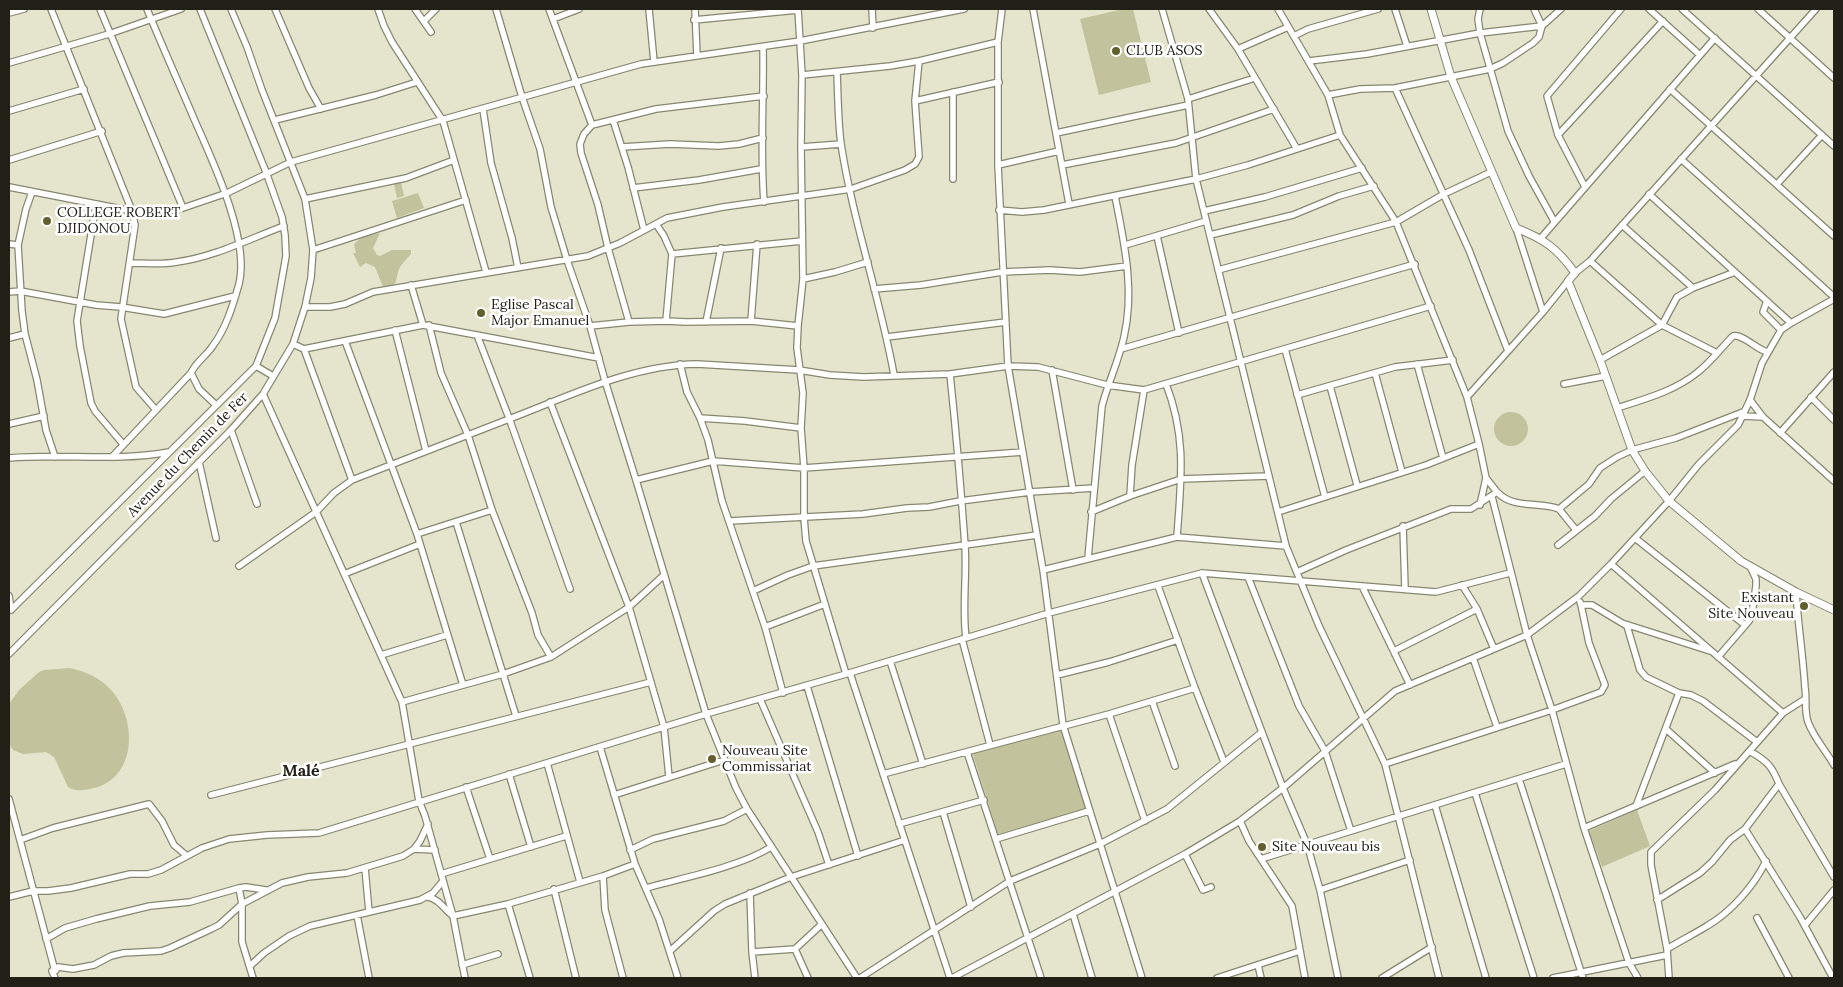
<!DOCTYPE html>
<html>
<head>
<meta charset="utf-8">
<style>
  body { margin:0 }
  #map { position:relative; width:1843px; height:987px; overflow:hidden; background:#e4e5cc; font-family:Lora,serif }
  canvas { display:block }
  .frame { position:absolute; inset:0; border:10px solid #202017; pointer-events:none }
</style>
</head>
<body>
<div id="map">
<canvas width="1843" height="987"></canvas>
<div class="frame"></div>
</div>
<script>
const c = document.querySelector('canvas').getContext('2d');
c.lineJoin = 'round';
function fillPath(path, color) { c.fillStyle = color; c.fill(path, 'evenodd'); }
function stroke(path, color, width, dash) { c.strokeStyle = color; c.lineWidth = width; c.lineCap = dash ? 'butt' : 'round'; c.setLineDash(dash || []); c.stroke(path); }
function drawText(font, color, halo, rows, align = 'center') {
  c.font = font + ' Lora,serif'; c.lineWidth = 5; c.setLineDash([]); c.textBaseline = 'middle'; c.strokeStyle = halo; c.fillStyle = color; for (const [text, x, y, turn = 0] of rows) {
    c.save(); c.translate(x, y); c.rotate((+turn || 0) * Math.PI / 180); c.textAlign = isNaN(turn) ? turn : align; if (halo) c.strokeText(text, 0, 0); c.fillText(text, 0, 0); c.restore();
  }
}
fillPath(new Path2D(`
  M1123 9H1133L1151 82 1099 95 1080 19Z
  M401 183 404 196 397 198 394 184Z
  M418 193 424 208 397 218 392 201Z
  M380 233 373 248 377 255 380 256 392 250H411V254C407 258 403 263 400 267 394 278 401 287 383 287L375 267 366 263 360 267 353 253H356L354 244 362 237Z
  M1494 429a17 17 0 1 1 34 0a17 17 0 1 1-34 0Z
  M69 668C85 671 101 678 112 691 138 721 137 781 90 789 82 790 75 792 68 787L54 757 46 752 23 754 13 750 9 744V704L19 690 39 672 44 670Z
  M1060 728 1086 809 998 834 972 752Z
  M1637 810 1650 846 1602 867 1589 831Z`), '#c2c29c');
const minor = new Path2D(`
  M51 9 132 211 135 225 121 319 136 387 156 410
  M100 9 183 208
  M147 9C162 46 179 83 195 121 213 162 250 239 239 284 233 305 226 329 212 347 206 356 195 363 191 373L199 389 216 405
  M275 9 309 88 321 109
  M378 9 384 26 392 42 443 121 486 272
  M415 9 431 32
  M496 9 522 97 540 149 551 207 567 260 590 326 605 381 636 480 706 714 736 788 747 809 857 978
  M549 9 592 125
  M649 9 654 62
  M695 9 697 56
  M798 9 802 75 801 147 803 279 798 326 797 348 803 393 801 428 804 468V518L806 541 846 674
  M872 9 873 28
  M1002 9 998 42V165L1008 366 1043 570 1063 725 1142 978
  M1033 9 1069 204
  M1162 9 1188 99 1196 179 1286 546 1319 626 1385 764 1439 978
  M1209 9 1238 49 1297 149
  M1278 9 1328 95 1340 135 1396 222 1467 397 1479 444 1486 478 1497 492 1471 509H1451L1346 550 1297 572
  M1395 9 1407 46
  M1480 9 1478 19 1480 33 1508 131 1529 176 1554 221
  M1649 9 1700 55
  M1682 9 1834 146
  M1758 9 1834 78
  M9 13 24 9
  M553 19 579 9
  M694 20 798 10
  M424 21 436 9
  M1294 36 1308 29 1378 9
  M763 47C764 99 760 151 764 202
  M1238 49 1288 27
  M1309 61 1367 54 1480 33 1542 26 1561 9
  M9 63 109 34 181 9
  M837 72C838 96 838 121 841 144 853 222 880 297 894 375
  M802 75 890 66 919 61 998 42
  M1395 88 1469 250 1508 351
  M1670 89 1834 236
  M1328 95 1360 89 1395 88 1490 69 1503 63 1533 43 1539 37 1542 26 1534 9
  M1188 99 1255 78
  M915 101 999 82
  M483 109 491 163 512 238 518 268
  M9 111 84 89
  M275 120 376 95 417 82
  M613 120 628 167 644 230
  M1056 133 1188 105
  M1558 135 1663 21
  M622 147 670 144 719 146 739 144 763 138
  M801 147 841 144
  M1681 159 1834 297
  M9 160 102 131
  M998 165 1059 151
  M1062 165 1176 143 1274 109
  M953 179V92
  M1777 184 1822 135
  M9 187 132 211H168L183 208 227 193 291 162 641 64 800 41 964 9
  M1585 187 1558 135 1547 96 1621 9
  M633 188 699 180 761 169
  M32 192 26 209 18 245 22 311 25 334 37 380 46 430 55 457
  M1649 194 1791 323
  M305 199 406 178 454 160
  M96 204 77 321 80 346 91 403 95 411 123 444
  M999 210 1022 212 1044 210 1196 179 1248 165 1340 135
  M1204 211 1265 197 1362 168
  M656 224 664 236 672 254 666 321
  M1622 225 1693 288
  M1516 228 1543 312
  M1210 235 1293 215 1339 196 1374 186
  M1157 236 1179 333
  M1541 238 1715 38
  M9 244 18 245
  M1125 245 1206 221
  M313 250 466 200
  M672 254 802 241
  M1590 261 1662 325 1717 353
  M130 263C145 263 161 265 177 262 214 257 249 239 284 226
  M1218 270 1396 222 1444 194 1491 172
  M1575 273 1590 261 1816 9
  M803 279 835 272 868 262
  M411 285 423 325
  M874 289 921 285 1002 272 1050 270 1080 272 1127 266
  M9 292 20 291 96 305 121 307 164 314 235 296
  M1767 301 1763 312 1781 330
  M305 307H330L345 304 373 292 588 256 620 243 667 218 723 207 851 189 905 170 915 164 919 157 915 101 919 61
  M751 321 757 244
  M629 322 608 248 598 205 581 153 580 144 584 134 592 125 656 109 764 96
  M706 322 721 248
  M429 325 441 373 468 435 492 510 532 613 538 635 551 657
  M590 326 629 322 666 321 686 322 751 321 798 326
  M395 330 426 451
  M477 335 509 418 570 589
  M887 337 1006 322
  M9 338 25 334
  M345 341 417 534 463 685
  M293 344 304 349 423 325 599 358
  M304 349 352 480
  M1121 349 1415 264
  M1285 349 1325 497
  M1600 360 1662 325 1677 297 1693 288 1735 272
  M680 364 687 392 700 418 708 440 722 501 765 627 783 693
  M1417 364 1443 458
  M256 366 273 376
  M1052 370 1073 490
  M1375 373 1402 472
  M950 374C956 431 961 489 965 546 967 577 962 608 966 638
  M1166 384C1187 438 1181 480 1177 537
  M1564 384 1606 376
  M1330 386 1357 485
  M263 394 402 702 419 801 425 816 453 916 465 978
  M1297 395 1395 367 1453 360
  M1467 397 1543 312 1568 281
  M1811 397 1834 420
  M1750 400 1763 417 1834 481
  M550 402 629 607 664 727 669 777
  M1617 408C1645 399 1675 391 1698 372 1711 362 1721 348 1733 336 1743 334 1756 349 1767 352
  M1742 416 1763 417
  M700 418 745 421 801 428
  M9 424 44 416
  M231 430 257 504
  M1780 433 1834 372
  M112 457 191 373
  M9 458C62 453 116 462 169 452
  M199 462 216 538
  M636 480 713 461 804 468 1023 452
  M1497 492C1514 510 1540 501 1559 509L1576 530
  M1130 496 1132 465 1144 390
  M1492 497 1527 635 1552 710 1584 828 1629 963 1638 978
  M1480 505 1486 478
  M1559 509 1589 484 1600 468 1617 457 1632 450 1676 438 1743 412
  M1091 512 1130 496 1181 479 1269 476
  M1278 512 1426 465 1479 444
  M729 521 863 514 907 508 929 507 960 501 1030 492 1094 488
  M456 522 516 716
  M1403 526 1405 589
  M417 534 492 510
  M1635 538 1745 625
  M1558 545 1595 516 1611 499 1645 471
  M1088 558 1102 406C1108 383 1119 360 1124 337 1135 289 1124 242 1115 196
  M1611 564 1783 713
  M239 566 316 512 334 493 352 480C408 458 465 436 522 414 578 392 636 365 697 364L799 370 830 375 864 377 950 374 1008 366 1038 367 1107 385 1144 390 1431 306
  M1043 570 1177 537 1286 546
  M1202 573 1283 788 1307 844 1320 890 1338 978
  M344 574 420 544
  M1248 577 1299 706 1325 751 1351 831
  M1462 585 1477 609 1494 649
  M1158 586 1195 688 1224 762
  M1362 586 1410 685
  M753 591 788 575 813 566 1037 535
  M1796 592C1798 624 1803 656 1805 688 1807 701 1804 710 1808 722 1814 738 1826 751 1834 765
  M9 596 11 610
  M1580 602 1581 605H1592L1627 626 1640 670 1646 677 1679 693 1691 695 1703 701 1757 742
  M11 610 256 366 275 318 286 256 285 235 282 217 266 172 200 9
  M1625 624 1710 651
  M765 627 825 604
  M962 639 990 745
  M1394 651 1477 609
  M9 654 231 430 263 394 293 344 305 307 311 278 313 250 305 199 262 90 247 47 231 9
  M381 655 447 635
  M1718 657 1749 621 1752 614 1756 586V579L1750 566
  M1473 658 1497 727
  M890 661 923 764
  M850 673 950 978
  M1057 675 1109 662 1178 640
  M807 686 858 856
  M760 699 818 832 829 865
  M1152 701 1175 766
  M402 702 503 674 551 657 629 607 664 575
  M1109 714 1145 821
  M1666 729 1715 773
  M600 747 635 864 659 919 678 978
  M967 752 1041 978
  M1751 752C1767 761 1772 766 1779 784L1834 877
  M547 763 580 882
  M1385 764 1552 710 1601 692 1605 685 1589 643 1581 605
  M509 774 531 847
  M883 774 1109 714 1195 688
  M1519 779 1583 978
  M466 787 490 859
  M1475 793 1534 978
  M211 795 651 682
  M614 795 724 760
  M9 799 55 971H52L55 978
  M1435 805 1486 978
  M1636 806 1679 693
  M943 812 971 907
  M1240 821 1249 841 1292 906 1305 978
  M899 824 984 800
  M1584 828 1735 764
  M1745 829 1800 917 1833 978
  M996 839 1089 811
  M20 840 53 828 149 804 162 821 174 845 187 856
  M414 849 435 850
  M630 850 653 839 724 821 747 809
  M1185 854 1203 890 1211 887
  M1261 859 1566 764
  M365 868 369 912
  M441 874 566 836
  M603 876 605 910 623 978
  M239 888 242 904V942L253 978
  M646 888C682 878 740 867 771 847
  M554 889 576 978
  M1320 890 1410 860
  M750 893 752 952
  M9 897 33 891H48L71 888 130 874H148L161 870 202 848 229 839 267 835 319 833 706 714 846 674 1049 613 1202 573 1436 592 1510 573
  M428 897C439 899 444 909 453 916L508 904 603 876 635 864
  M1657 900 1700 873 1712 862 1730 840 1745 829 1779 784
  M508 904 530 978
  M1073 914 1092 978
  M357 915 369 978
  M1757 918 1789 978
  M1805 925 1834 890
  M46 939 65 928 96 919 150 906 190 902 239 888 246 887 266 890
  M1667 949C1680 941 1694 934 1707 926 1731 912 1754 886 1766 861
  M670 951 714 911 725 904 791 877 905 840
  M462 965 498 954
  M1258 965 1261 978
  M250 966 264 953 289 936 310 926 420 900 433 893 443 881
  M55 971 58 967 73 969 94 965 111 956 123 953 161 951 170 948 211 929 219 925 242 904 282 883 308 877 347 873 403 856 414 849 420 841 428 824
  M755 978 752 952 795 949
  M808 978 795 949 822 924
  M860 978 1010 881 1100 844 1167 809 1262 732
  M952 978 1185 854 1240 821 1283 788 1395 691 1527 635 1579 596 1611 564 1669 501 1699 464 1738 425 1750 400 1762 363 1781 330 1791 323 1834 299
  M1217 978 1300 951
  M1382 978 1432 947
  M1553 978 1667 955
  M1669 978 1667 949 1651 865V852L1715 790 1783 713 1805 699`);
const tertiary = new Path2D(`
  M1431 9 1451 77 1516 228C1544 239 1557 248 1575 273L1568 281 1600 360 1632 450 1645 471 1669 501 1741 561 1796 592 1834 610`);
stroke(minor, '#878771', 8);
stroke(tertiary, '#878771', 9);
stroke(minor, '#fff', 5.5);
stroke(tertiary, '#fff', 7);
for (const [x, y, r, color] of [
  [1116,51,5,"#61602d"],
  [47,221,5,"#61602d"],
  [481,313,5,"#61602d"],
  [1804,606,5,"#61602d"],
  [712,759,5,"#61602d"],
  [1262,847,5,"#61602d"]
]) { const dot = new Path2D(); dot.arc(x, y, r, 0, 2 * Math.PI); c.fillStyle = color; c.fill(dot); stroke(dot, '#fff', 2); }
drawText('14px', '#202017', '#fff', [
  ["CLUB ASOS",1126,51],
  ["COLLEGE ROBERT",57,213],
  ["DJIDONOU",57,229],
  ["Eglise Pascal",491,305],
  ["Major Emanuel",491,321],
  ["Existant",1794,598,"right"],
  ["Site Nouveau",1794,614,"right"],
  ["Nouveau Site",722,751],
  ["Commissariat",722,767],
  ["Site Nouveau bis",1272,847]
], 'left');
drawText('14px', '#202017', '#fff', [
  ["Avenue du Chemin de Fer",188,455,-46]
]);
drawText('bold 16px', '#202017', '#fff', [
  ["Malé",301,771]
]);
</script>
</body>
</html>
